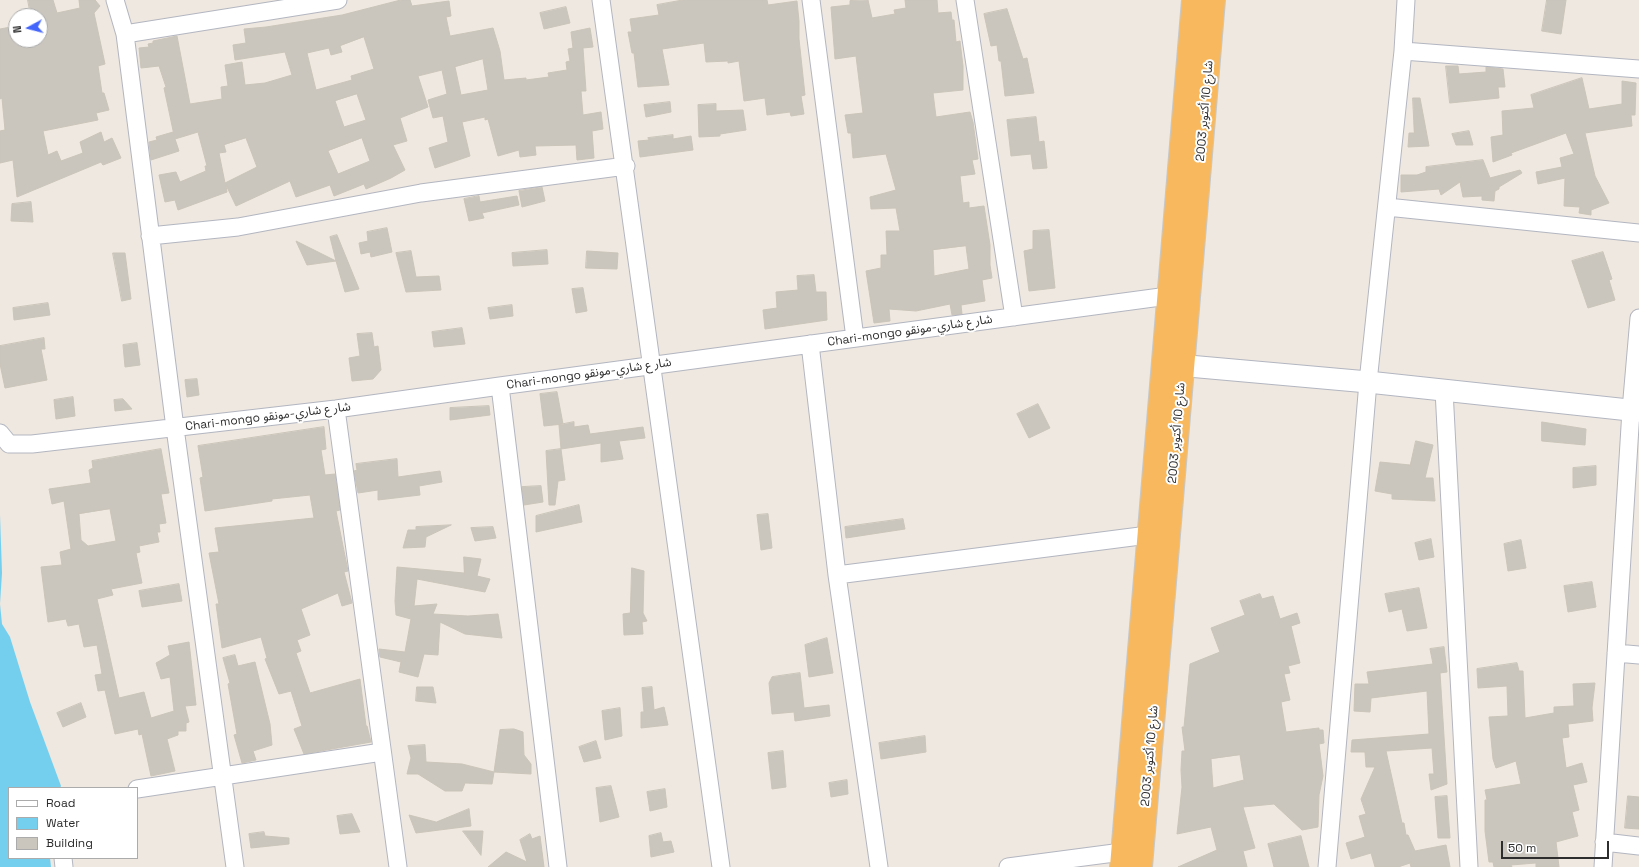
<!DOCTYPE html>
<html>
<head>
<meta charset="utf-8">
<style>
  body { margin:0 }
  #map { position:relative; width:1639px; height:867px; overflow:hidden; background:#eee8e0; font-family:"Space Grotesk",sans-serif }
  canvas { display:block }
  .legend { position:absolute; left:8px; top:787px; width:130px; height:72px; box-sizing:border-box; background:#fff; border:1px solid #ababab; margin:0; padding:5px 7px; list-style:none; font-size:12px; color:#2d2d2d }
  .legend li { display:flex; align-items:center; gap:8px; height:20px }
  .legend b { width:20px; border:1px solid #ababab }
  .north { position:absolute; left:8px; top:8px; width:40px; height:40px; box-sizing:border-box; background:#fff; border:1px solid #ababab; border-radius:50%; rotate:263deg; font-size:11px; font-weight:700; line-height:16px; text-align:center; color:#2d2d2d }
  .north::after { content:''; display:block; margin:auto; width:14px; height:18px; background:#4264fa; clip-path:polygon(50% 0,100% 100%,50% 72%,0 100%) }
  .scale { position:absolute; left:1501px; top:841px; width:108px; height:18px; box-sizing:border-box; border:2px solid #2d2d2d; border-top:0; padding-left:5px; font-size:12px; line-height:14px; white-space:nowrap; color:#2d2d2d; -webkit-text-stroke:3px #fff; paint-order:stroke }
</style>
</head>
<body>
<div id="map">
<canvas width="1639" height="867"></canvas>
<ul class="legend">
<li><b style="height:5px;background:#fff"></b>Road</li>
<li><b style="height:11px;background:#74cfef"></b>Water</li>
<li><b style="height:11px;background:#cac6be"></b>Building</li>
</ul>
<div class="north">N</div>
<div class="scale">50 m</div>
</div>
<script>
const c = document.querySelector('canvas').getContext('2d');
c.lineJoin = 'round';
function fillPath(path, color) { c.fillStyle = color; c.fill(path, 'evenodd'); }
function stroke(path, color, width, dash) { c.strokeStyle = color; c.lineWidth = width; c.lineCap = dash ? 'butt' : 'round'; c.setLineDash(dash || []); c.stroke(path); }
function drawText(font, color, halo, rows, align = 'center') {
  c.font = font + ' "Space Grotesk","Noto Sans Arabic",sans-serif'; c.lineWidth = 4; c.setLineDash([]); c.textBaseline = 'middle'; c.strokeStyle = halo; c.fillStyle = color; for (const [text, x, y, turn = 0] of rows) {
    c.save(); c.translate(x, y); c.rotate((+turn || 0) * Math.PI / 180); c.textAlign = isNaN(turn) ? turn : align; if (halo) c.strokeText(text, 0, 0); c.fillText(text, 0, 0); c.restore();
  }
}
fillPath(new Path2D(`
  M0 515 2 573 0 604 2 624 10 637 30 702 61 786 60 788H9V858H50L51 867H0Z`), '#74cfef');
const building = new Path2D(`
  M28 0H53L57 13 80 8 79 0H95L100 6 94 13 105 64 98 66 102 93H104L109 110 96 113 98 120 43 131 48 155 57 151 61 161 83 153 80 142 101 132 104 142 112 138 121 158 103 165 101 162 17 197 13 160 0 163V131L5 130 2 98 0 99V29L16 26V40H40V16H31Z
  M401 0H410L412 6 449 1 451 16 446 17 450 36 493 28 500 51 504 80 526 78V80L549 77 548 73 567 70 566 62 570 61 568 49 573 48 571 32 590 28 593 47 583 48 586 91H581L583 115 601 112 603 129 592 131 594 158 577 160 576 145 535 146 536 155 520 157 519 150 498 156 488 119 485 120V117L462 122 470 156 435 168 429 148 448 142 443 116 433 118 428 100 447 94 442 70 418 76 428 107 400 118 407 141 393 145 405 170 391 178 366 189 364 184 334 196 330 185 296 197 290 181 236 206 226 185 227 192 178 210 175 200 165 202 159 175 176 172 180 182 206 171 205 166H207L198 132 175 139 179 151 151 160 149 142 157 140 156 137 173 132 174 135 164 88 166 87 159 66 141 68 139 48 149 47 148 44 153 43V41L177 36 190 104 222 99 221 87 228 86 225 65 242 62 245 85 265 83 292 75 285 52 235 60 233 45 246 43 244 29 266 27 342 15ZM364 37 374 69 351 76 352 80 316 90 307 53 329 48 331 55 342 52 340 46ZM483 59 488 90 461 95 455 67ZM357 94 366 120 344 127 335 101ZM246 138 257 167 225 183 219 153 226 152 224 145ZM362 138 370 161 338 174 328 151Z
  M683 0H767L768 5 797 1 799 21V39L805 95 801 96 804 114 791 116 790 112 767 115 765 98 744 101 739 61 728 63V61L706 62 704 43 662 49 669 85 638 87 634 53H632L628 32H632L630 19 659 15 657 5Z
  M868 0 872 18 895 14 894 10 906 8 905 0H937L938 13 951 12 952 20H954L956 42 960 41 963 66V90L933 93 936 117 970 112 973 122 978 159 972 160 975 174 960 176 963 203 969 202V208L984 206 990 245V265L992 278 982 280 985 301 961 305 962 314 952 315 950 304 916 311 889 309 890 321 874 323 866 271 881 268V255H887L886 231H900L896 208 871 209 870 197 896 190 886 154 853 158 851 133H848L845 115 863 113 856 56 835 59 831 7 850 5V1ZM966 246 969 269 934 276 933 250Z
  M1547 0H1566L1561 34 1542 31Z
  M566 7 570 23 544 29 540 13Z
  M1007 9 1023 59 1027 58 1034 93 1005 96 1001 61H999L997 45 991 46 984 14Z
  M1446 66H1458L1459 74 1486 72V67L1503 69 1505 87H1498L1499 98 1450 103Z
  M1582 78 1589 109 1622 104V81L1636 83 1635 115H1631L1632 126 1585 133 1595 176 1609 203 1591 210V215L1579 213 1580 207 1564 206 1565 178 1538 184 1536 172 1562 167 1560 158 1574 154 1566 133 1511 153 1512 155 1493 162 1491 137 1503 135 1502 111 1534 108 1531 95Z
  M1413 98H1420L1429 146 1408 147 1409 133H1414Z
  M670 102 671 112 646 117 644 105Z
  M716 104V111L743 110 746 130 720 134V136L699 137 698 105Z
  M1036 117 1039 142 1044 141 1047 168 1033 169 1031 154 1011 156 1007 120Z
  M1469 131 1473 145H1456L1452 134Z
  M673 135V139L691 136 693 150 640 157 638 141 649 140 648 138Z
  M1483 160 1490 178 1520 170 1522 173 1499 187V189L1495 191 1494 201 1482 200V196L1463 197 1460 182 1441 195 1439 189 1401 192V175H1417L1426 172V167Z
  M542 187 545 201 522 207 519 191Z
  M479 196 480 202 517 196 519 205 482 213 484 218 469 221 464 199Z
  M31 202 33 222 11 221 12 204Z
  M387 228 392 252 371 257 370 252 361 254 359 243 368 241 367 232Z
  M1049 230 1055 288 1029 291 1024 251 1033 249V231Z
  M337 235 359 289 345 292 336 261 307 265 296 241 336 261 330 237Z
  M547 250 548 264 513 266 512 253Z
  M411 251 416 277 439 276 441 290 406 292 396 253Z
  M587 251 618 253 617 269 586 268Z
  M1603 252 1612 279 1609 280 1615 300 1588 308 1572 261Z
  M113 253H125L131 299 122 301Z
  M814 275 816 292H826L827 320 765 329 763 310 777 308 776 292 798 290 797 276Z
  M583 288 587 311 576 313 572 289Z
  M48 303 50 315 14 320 13 308Z
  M512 305 513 316 490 319 488 308Z
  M462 328 465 344 434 347 432 332Z
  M372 333 374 347 378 346 381 370 373 379 352 381 349 358 360 356 357 334Z
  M44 338 45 349H41L47 380 5 388 0 364V346Z
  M137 343 140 365 125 367 123 345Z
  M197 379 199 395 187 397 185 380Z
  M557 392 563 424 544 426 540 394Z
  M73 397 75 416 56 419 54 400Z
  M123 399 132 409 115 411 114 400Z
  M1038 404 1050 428 1029 438 1017 414Z
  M489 406 490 415 450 420V408Z
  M574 422V427L588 425 590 434 643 427 645 438 619 441 623 459 601 462V443L561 449 559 425Z
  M1542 422 1586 429 1585 445 1542 441Z
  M324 427 326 449 321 450 325 475 335 474 340 510 336 511 348 571 344 572 352 603 342 606 338 593 301 609 310 635 297 640 301 651 296 653 310 693 360 679 366 726H367L371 742 304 754 294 729 302 726 291 691 279 694 265 659 267 658 261 637 222 648 216 604H219L209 553 219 552 215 528 314 518 310 495 272 499V501L205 511 200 478 203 477 198 446Z
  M1416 441 1433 445 1425 478H1433L1435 501 1392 499V494L1375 491 1380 462 1410 465Z
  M161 449 169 493 161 494 166 523 159 524 160 532H157L159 542 139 546 140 552 136 553 142 583 111 589 113 595 97 599 119 698 144 692 151 718 174 711 170 677 161 679 156 663 170 655 168 646 189 642 196 705 185 706 189 722 186 723V731H178V735L167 739 175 771 151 776 142 734 139 735 138 729 115 734 105 690 98 691 95 675 102 674 97 645 84 647 79 624 68 626 66 619 48 622 41 567 62 565 60 552 71 549 64 501 52 504 49 489 91 483 89 470 93 468 92 461ZM110 509 116 541 88 546 81 540 79 514Z
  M561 449 565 480 558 481 555 505H549L546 451Z
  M397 459 398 477 440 471 442 482 419 486 420 495 378 500V490L358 493 354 471 357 470 356 464Z
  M1596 466V485L1573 488V468Z
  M541 486 543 502 524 505 522 487Z
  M579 505 582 522 536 532V516Z
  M768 514 772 548 761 550 757 515Z
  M903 519 905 529 846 538 845 527Z
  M451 525 426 537 425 547 403 548 408 530H416V527Z
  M493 527 496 538 475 541 471 528Z
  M1431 539 1434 557 1419 560 1415 543Z
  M1521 540 1526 568 1508 571 1504 544Z
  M464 557 481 559 477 576 490 579 485 592 417 579 414 606 437 604 433 614 468 616 498 614 502 638 465 634 440 622 438 655 424 654 418 677 399 672 401 662 380 657 379 650V649L405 652 411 619 396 615 395 601 397 567 464 573Z
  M632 568 644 571 643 613 647 621 642 622 643 634 624 635 623 614 630 613Z
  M1592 582 1596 607 1568 612 1564 586Z
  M179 584 182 601 142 607 139 591Z
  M1419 588 1427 628 1407 631 1402 609 1389 612 1385 594Z
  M1260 594 1262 599 1273 596 1280 619 1297 613 1300 623 1291 626 1300 663 1288 666 1290 673 1284 674 1290 700 1281 702 1286 732 1319 728V730H1323L1324 743 1319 744 1323 776 1319 795 1318 827 1302 830 1274 804 1243 807 1255 848 1243 851 1247 867H1178L1217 850 1211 827 1177 834 1182 787 1181 770 1182 751H1185L1182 727H1184L1190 664 1220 652 1211 628 1245 615 1240 601ZM1240 755 1244 780 1213 788 1211 759Z
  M827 638 833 673 809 677 805 645Z
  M1444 647 1447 672 1440 673 1447 784 1431 790 1429 774H1434L1432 748 1386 751 1402 823H1404L1406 835H1408L1415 851 1446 845 1450 867H1411L1410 863 1398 867H1375L1371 853 1351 859 1346 843 1365 837 1359 816 1366 814 1361 799 1375 767H1366L1365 752H1351L1352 740 1429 734 1427 691 1371 698 1370 712 1354 711 1355 684H1369L1367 672 1433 664 1430 649Z
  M235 655 238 666 255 662 270 724 272 745 253 751 256 760 242 763 234 735 237 734 228 684 230 683 223 658Z
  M1517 663 1519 671H1523L1525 718 1554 713V707L1574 706 1573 684 1595 683 1592 708 1593 721 1568 724 1569 737 1562 738 1566 768 1582 763 1587 782 1573 785 1579 810 1572 812 1578 836 1556 842 1559 867H1536V863L1511 865 1512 867H1494L1493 862H1489L1485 831V800H1487L1485 790 1521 784 1516 761 1496 768 1493 759 1489 717 1508 716 1507 686 1478 688 1477 669Z
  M800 673 804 708 829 705 830 716 795 721 794 712 772 714 769 683 772 677Z
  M417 687H433L436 703 416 701Z
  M652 687 654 710 664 707 668 725 641 728V712H644L642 688Z
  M81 703 86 717 63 727 57 713Z
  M620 708 622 736 605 740 602 711Z
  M514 729 523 732 524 755 531 764V774L494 772 500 730Z
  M925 736 926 752 881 759 879 743Z
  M596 741 601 758 584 762 579 747Z
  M425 745 426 762 462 764 494 772 492 784 465 783 462 791H445L418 774H407L411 758 408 746Z
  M783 751 786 787 772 789 768 753Z
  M847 780 848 794 831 797 829 783Z
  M611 786 619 817 600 822 596 788Z
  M665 789 667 807 650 811 647 792Z
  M1447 796 1450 838H1438L1435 797Z
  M1628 796 1639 797V829L1625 828Z
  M469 809 471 826 416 833 409 815 436 822Z
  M352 814 360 832 340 834 337 816Z
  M463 831H483L481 855Z
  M264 832 265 836 289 838V844L251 848 249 834Z
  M661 833 663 842 671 841 674 852 651 857 649 836Z
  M530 834 532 839 540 836 544 867H488L506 852 527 862 520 840Z
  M1301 836 1309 867H1274L1268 844Z`);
fillPath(building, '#cac6be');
stroke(building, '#cac4b9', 1);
const minor = new Path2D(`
  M115 0 125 34 175 428 235 867
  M601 0 721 867
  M811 0 855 338
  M965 0 1014 317
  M125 34 338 0
  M1403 51 1639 69
  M1387 207 1639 233
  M150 236 238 227 421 193 626 166
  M810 344 837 575 879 867
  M500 386 558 867
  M1444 390 1469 867
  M336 409 398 867
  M0 433 9 444H32L336 409 500 386 1168 296
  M837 575 1148 535
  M1616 653 1639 655
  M137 789 382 752
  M1604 842 1639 846
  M63 858 64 867
  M1008 867 1122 852
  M1327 867 1368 382 1403 51 1406 0
  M1603 867 1631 410 1639 318`);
const tertiary = new Path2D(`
  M1166 364 1368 382 1639 411`);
const trunk = new Path2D(`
  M1121 867 1193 0
  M1141 867 1214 0`);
stroke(minor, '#b3b6c0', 19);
stroke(tertiary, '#b3b6c0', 23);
stroke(trunk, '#c8c8c8', 24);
stroke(minor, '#fff', 17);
stroke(tertiary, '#fff', 21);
stroke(trunk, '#f8b95e', 22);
drawText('12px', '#2d2d2d', '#fff', [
  ["شارع 10 أكتوبر 2003",1205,111,-85],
  ["Chari-mongo شار ع شاري-مونقو",910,331,-8],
  ["Chari-mongo شار ع شاري-مونقو",589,374,-8],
  ["Chari-mongo شار ع شاري-مونقو",268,417,-7],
  ["شارع 10 أكتوبر 2003",1177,433,-85],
  ["شارع 10 أكتوبر 2003",1150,756,-85]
]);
</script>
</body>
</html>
